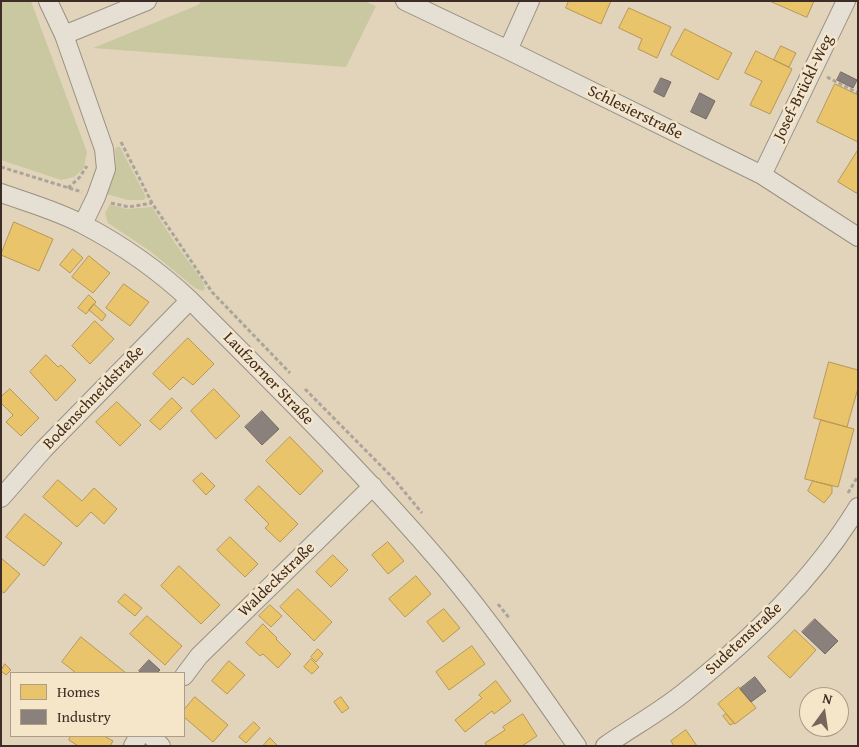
<!DOCTYPE html>
<html>
<head>
<meta charset="utf-8">
<style>
  body { margin:0 }
  #map { position:relative; width:859px; height:747px; overflow:hidden; background:#e1d4bb; font-family:"Gentium Book Plus",serif }
  canvas { display:block }
  .frame { position:absolute; inset:0; border:2px solid #3e2d27; pointer-events:none }
  .legend { position:absolute; left:10px; top:672px; width:175px; height:65px; box-sizing:border-box; background:#f5e6c9; border:1px solid #ac9c88; margin:0; padding:6px 9px; list-style:none; font-size:15px; color:#3e2d27 }
  .legend li { display:flex; align-items:center; gap:10px; height:25px }
  .legend b { width:25px; border:1px solid #ac9c88 }
  .north { position:absolute; left:799px; top:687px; width:50px; height:50px; box-sizing:border-box; background:#f5e6c9; border:1px solid #ac9c88; border-radius:50%; rotate:14deg; font-size:14px; font-weight:700; line-height:20px; text-align:center; color:#3e2d27 }
  .north::after { content:''; display:block; margin:auto; width:18px; height:22px; background:#77675b; clip-path:polygon(50% 0,100% 100%,50% 72%,0 100%) }
</style>
</head>
<body>
<div id="map">
<canvas width="859" height="747"></canvas>
<div class="frame"></div>
<ul class="legend">
<li><b style="height:14px;background:#e9c46a"></b>Homes</li>
<li><b style="height:14px;background:#8a817c"></b>Industry</li>
</ul>
<div class="north">N</div>
</div>
<script>
const c = document.querySelector('canvas').getContext('2d');
c.lineJoin = 'round';
function fillPath(path, color) { c.fillStyle = color; c.fill(path, 'evenodd'); }
function stroke(path, color, width, dash) { c.strokeStyle = color; c.lineWidth = width; c.lineCap = dash ? 'butt' : 'round'; c.setLineDash(dash || []); c.stroke(path); }
function drawText(font, color, halo, rows, align = 'center') {
  c.font = font + ' "Gentium Book Plus",serif'; c.lineWidth = 5; c.setLineDash([]); c.textBaseline = 'middle'; c.strokeStyle = halo; c.fillStyle = color; for (const [text, x, y, turn = 0] of rows) {
    c.save(); c.translate(x, y); c.rotate((+turn || 0) * Math.PI / 180); c.textAlign = isNaN(turn) ? turn : align; if (halo) c.strokeText(text, 0, 0); c.fillText(text, 0, 0); c.restore();
  }
}
fillPath(new Path2D(`
  M1 1H31L32 4 87 152 84 168 74 177 61 180 1 160Z
  M202 1H364L376 6 346 67 93 48 198 5Z
  M117 147H120L146 197 144 200H128L106 194 116 169 115 149Z
  M110 204 126 209 152 207 175 243 202 280 205 288 203 291 195 288 150 251 108 223 105 213Z`), '#cac8a0');
const homes = new Path2D(`
  M569 1H611L601 24 566 8Z
  M770 1H814L807 17Z
  M629 8 671 27 657 58 638 49 642 39 619 28Z
  M685 29 732 53 718 80 671 55Z
  M781 46 796 53 789 67 774 60Z
  M756 51 792 69 770 114 750 105 762 81 745 73Z
  M835 84 858 95V142L817 122Z
  M858 150V194L838 182Z
  M14 222 53 239 39 271 1 255Z
  M73 249 83 258 70 273 60 265Z
  M89 256 110 273 93 293 72 277Z
  M124 284 149 302 130 326 106 308Z
  M89 295 96 302 86 314 78 308Z
  M94 304 106 315 102 321 89 310Z
  M95 321 114 339 90 364 72 346Z
  M188 338 214 364 193 385 183 377 170 390 153 374Z
  M46 355 58 367 61 365 76 380 56 401 30 372Z
  M829 362 858 370V388L847 427 814 418Z
  M10 389 39 418 21 436 6 422 13 415 1 403V397Z
  M214 389 240 416 216 439 191 411Z
  M172 398 182 408 160 430 150 421Z
  M117 402 141 425 120 446 96 422Z
  M821 420 854 429 838 487 805 479Z
  M290 437 323 471 300 495 266 461Z
  M202 473 215 486 206 495 193 481Z
  M58 480 82 501 94 488 117 509 104 524 91 512 77 527 43 497Z
  M813 481 832 486V493L824 503 808 491Z
  M259 486 298 524 280 542 265 528 269 524 245 500Z
  M25 514 62 543 44 566 6 537Z
  M230 537 258 564 245 577 217 550Z
  M388 542 404 561 388 574 372 555Z
  M333 555 348 570 331 587 316 572Z
  M1 558 20 574 4 593 1 591Z
  M179 566 220 605 201 624 161 586Z
  M416 576 431 594 405 617 389 599Z
  M298 589 332 622 314 641 280 607Z
  M125 594 142 608 135 616 118 602Z
  M270 605 282 616 271 627 259 616Z
  M444 609 460 628 443 642 427 622Z
  M147 616 182 646 165 665 130 634Z
  M263 624 277 638 276 639 291 654 278 668 263 654 260 656 246 643Z
  M795 630 816 650 790 678 768 657Z
  M81 637 126 673H76L62 662Z
  M472 646 485 664 449 690 436 672Z
  M318 649 323 654 316 662 311 657Z
  M311 659 319 667 312 674 304 667Z
  M229 661 245 675 227 694 212 681Z
  M5 664 11 670 6 675 1 671Z
  M496 681 511 701 494 714 492 711 465 732 455 720 482 698 479 695Z
  M739 687 756 708 735 724 718 704Z
  M195 697 228 725 213 742 184 717V710Z
  M341 697 349 708 342 713 334 702Z
  M523 714 537 736 522 746H487L485 743 505 730 503 727Z
  M726 714 734 723 730 725 723 716Z
  M254 722 260 728 246 743 239 737Z
  M686 730 697 746H674L671 741Z
  M71 736H104L113 741 110 746H78L69 740Z
  M270 738 278 746H263Z`);
fillPath(homes, '#e9c46a');
stroke(homes, '#b69756', 1);
const industry = new Path2D(`
  M841 72 857 80 853 88 837 80Z
  M661 78 671 82 664 97 654 92Z
  M700 93 715 101 706 119 691 112Z
  M262 411 279 429 262 445 245 427Z
  M815 619 838 641 825 654 802 632Z
  M149 660 160 670 157 673H142L139 671Z
  M755 677 766 691 751 702 740 689Z`);
fillPath(industry, '#8a817c');
stroke(industry, '#736862', 1);
const minor = new Path2D(`
  M48 1 64 35 104 149 106 169 96 197 83 224
  M405 1 508 50 762 175 858 237
  M64 35 147 1
  M508 50 530 1
  M762 175 846 1
  M1 193C29 203 58 211 84 225 122 245 158 270 190 300 277 387 366 475 446 569 493 625 535 686 577 746
  M1 498 44 449 190 300
  M184 676 199 656 373 486
  M151 736 161 746
  M133 746 139 736
  M605 746C632 727 662 711 687 690 753 637 814 579 858 507`);
stroke(minor, '#9a9082', 20);
stroke(new Path2D(`
  M827 77 858 93
  M121 142 152 203 212 292 290 373
  M1 167 82 192
  M68 188 79 178 87 166
  M111 203 129 207 152 203
  M305 389 393 478 422 513
  M848 493 858 476
  M498 604 510 619`), '#aaa49a', 3, [4, 2.5]);
stroke(minor, '#e6dfd3', 18);
drawText('16px', '#3e2d27', '#f5e6c9', [
  ["Josef-Brückl-Weg",804,88,-64],
  ["Schlesierstraße",635,113,26],
  ["Laufzorner Straße",268,379,46],
  ["Bodenschneidstraße",94,398,-46],
  ["Waldeckstraße",277,580,-44],
  ["Sudetenstraße",744,639,-43]
]);
</script>
</body>
</html>
